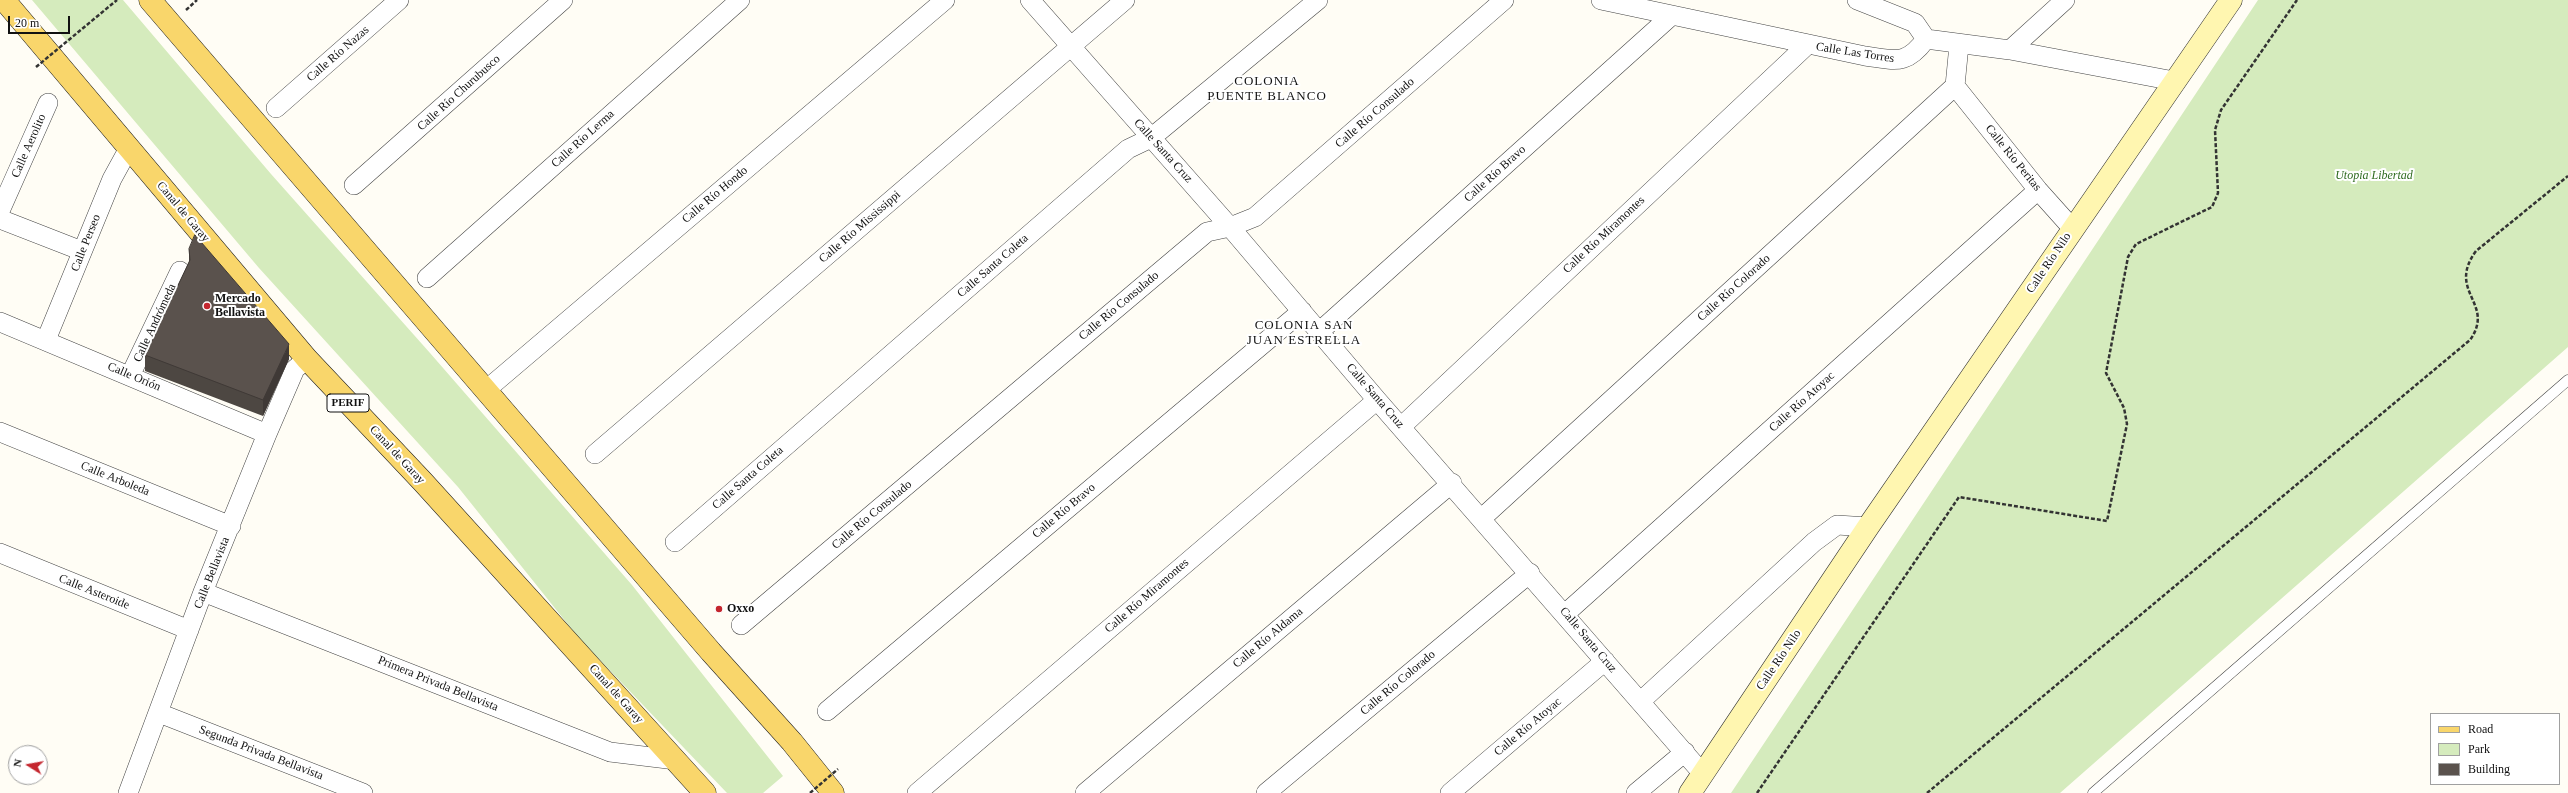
<!DOCTYPE html>
<html>
<head>
<meta charset="utf-8">
<style>
  body { margin:0 }
  #map { position:relative; width:2568px; height:793px; overflow:hidden; background:#fffdf5; font-family:"Times New Roman",serif }
  canvas { display:block }
  .legend { position:absolute; left:2430px; top:713px; width:130px; height:72px; box-sizing:border-box; background:#fff; border:1px solid #a0a0a0; margin:0; padding:5px 7px; list-style:none; font-size:12px; color:#111 }
  .legend li { display:flex; align-items:center; gap:8px; height:20px }
  .legend b { width:20px; border:1px solid #a0a0a0 }
  .north { position:absolute; left:8px; top:745px; width:40px; height:40px; box-sizing:border-box; background:#fff; border:1px solid #a0a0a0; border-radius:50%; rotate:281deg; font-size:11px; font-weight:700; line-height:16px; text-align:center; color:#111 }
  .north::after { content:''; display:block; margin:auto; width:14px; height:18px; background:#c4262e; clip-path:polygon(50% 0,100% 100%,50% 72%,0 100%) }
  .scale { position:absolute; left:8px; top:16px; width:62px; height:18px; box-sizing:border-box; border:2px solid #111; border-top:0; padding-left:5px; font-size:12px; line-height:14px; white-space:nowrap; color:#111; -webkit-text-stroke:3px #fff; paint-order:stroke }
</style>
</head>
<body>
<div id="map">
<canvas width="2568" height="793"></canvas>
<ul class="legend">
<li><b style="height:5px;background:#f9d66b"></b>Road</li>
<li><b style="height:11px;background:#d5ebbd"></b>Park</li>
<li><b style="height:11px;background:#5a524d"></b>Building</li>
</ul>
<div class="north">N</div>
<div class="scale">20 m</div>
</div>
<script>
const c = document.querySelector('canvas').getContext('2d');
c.lineJoin = 'round';
function fillPath(path, color) { c.fillStyle = color; c.fill(path, 'evenodd'); }
function stroke(path, color, width, dash) { c.strokeStyle = color; c.lineWidth = width; c.lineCap = dash ? 'butt' : 'round'; c.setLineDash(dash || []); c.stroke(path); }
function drawText(font, color, halo, rows, align = 'center') {
  c.font = font + ' "Times New Roman",serif'; c.lineWidth = 4; c.setLineDash([]); c.textBaseline = 'middle'; c.strokeStyle = halo; c.fillStyle = color; for (const [text, x, y, turn = 0] of rows) {
    c.save(); c.translate(x, y); c.rotate((+turn || 0) * Math.PI / 180); c.textAlign = isNaN(turn) ? turn : align; if (halo) c.strokeText(text, 0, 0); c.fillText(text, 0, 0); c.restore();
  }
}
fillPath(new Path2D(`
  M32 0H123L271 174 430 353 632 585 783 776 763 793H727L578 637 458 487 259 268Z
  M2258 0H2568V347L2060 793H1731Z`), '#d5ebbd');
const lane = new Path2D(`
  M2093 793 2568 380`);
const street = new Path2D(`
  M1030 0 1230 227 1377 400 1703 774
  M1601 0 1865 56C1896 60 1906 66 1926 39
  M1857 0 1915 23 1926 39
  M1926 39 2010 50 2174 81
  M2010 50 2065 0
  M1955 86 2038 190 2072 228
  M276 108 399 0
  M354 185 563 0
  M0 211 48 103
  M0 219 82 251
  M427 278 740 0
  M0 322 267 434
  M1319 332 1671 16
  M46 340 112 179 129 148
  M130 376 180 271
  M486 390 945 0
  M1402 426 1807 45
  M0 432 231 526
  M595 454 1125 0
  M1482 518 1955 86 1959 45
  M675 542 1128 149 1151 138 1318 0
  M0 553 189 630
  M203 592 610 752 676 760
  M1566 613 2038 190
  M741 625 1207 232 1230 227 1255 217 1504 0
  M1641 701 1814 542 1837 525 1868 527
  M827 711 1302 311
  M159 713 363 793
  M128 793 203 592 267 434 295 369 307 359
  M917 793 1377 400
  M1085 793 1452 483
  M1266 793 1530 573
  M1450 793 1605 661
  M1636 793 1685 752`);
const secondary = new Path2D(`
  M1690 793 1868 527 2231 0`);
const primary = new Path2D(`
  M4 0 307 359 423 482 705 793
  M150 0 711 652 792 742 833 793`);
stroke(lane, '#444', 11);
stroke(street, '#444', 20);
stroke(secondary, '#333', 23);
stroke(primary, '#222', 23);
stroke(new Path2D(`
  M186 10 197 0
  M1757 793 1959 497 2107 521 2127 424 2124 408 2106 373 2128 257 2136 244 2212 207 2218 193 2215 130 2221 110 2297 0
  M1927 793 2470 340C2496 303 2446 292 2476 251L2568 176`), '#333', 2.5, [4, 2]);
stroke(lane, '#fff', 10);
stroke(street, '#fff', 19);
stroke(secondary, '#fff6b0', 22);
stroke(primary, '#f9d66b', 22);
stroke(new Path2D(`
  M36 67 117 0
  M810 793 838 769`), '#333', 2.5, [4, 2]);
fillPath(new Path2D(`
  M189 249 289 359 263 416 145 371V355L189 262Z`), '#4d4742');
fillPath(new Path2D(`
  M289 344V359L263 416V400Z`), '#3f3936');
const building = new Path2D(`
  M195 235 289 344 263 400 145 355 190 260 189 249Z`);
fillPath(building, '#5a524d');
stroke(building, '#3f3936', 1);
for (const [x, y, r, color] of [
  [207,306,4,"#c4262e"],
  [719,609,4,"#c4262e"]
]) { const dot = new Path2D(); dot.arc(x, y, r, 0, 2 * Math.PI); c.fillStyle = color; c.fill(dot); stroke(dot, '#fff', 1.5); }
for (const [x, y, w] of [
  [348,403,42]
]) { const box = new Path2D(); box.roundRect(x - w / 2, y - 9, w, 18, 3); c.fillStyle = '#fff'; c.fill(box); stroke(box, '#111', 1); }
drawText('bold 11px', '#111', null, [
  ["PERIF",348,403]
]);
drawText('12px', '#111', '#fff', [
  ["Calle Las Torres",1855,53,9],
  ["Calle Río Nazas",338,54,-41],
  ["Calle Río Churubusco",459,93,-42],
  ["Calle Río Consulado",1375,113,-41],
  ["Calle Río Lerma",583,139,-42],
  ["Calle Aerolito",29,146,-66],
  ["Calle Santa Cruz",1163,151,48],
  ["Calle Río Peritas",2013,158,51],
  ["Calle Río Bravo",1495,174,-42],
  ["Calle Río Hondo",715,195,-40],
  ["Canal de Garay",183,212,50],
  ["Calle Río Mississippi",860,227,-41],
  ["Calle Río Miramontes",1604,235,-43],
  ["Calle Perseo",86,243,-68],
  ["Calle Río Nilo",2049,263,-56],
  ["Calle Santa Coleta",993,266,-41],
  ["Calle Río Colorado",1734,288,-42],
  ["Calle Río Consulado",1119,306,-40],
  ["Calle Andrómeda",155,323,-65],
  ["Calle Orión",134,377,23],
  ["Calle Santa Cruz",1375,396,49],
  ["Calle Río Atoyac",1802,402,-42],
  ["Canal de Garay",397,455,47],
  ["Calle Santa Coleta",748,478,-41],
  ["Calle Arboleda",115,479,22],
  ["Calle Río Bravo",1064,511,-40],
  ["Calle Río Consulado",872,515,-40],
  ["Calle Bellavista",212,573,-68],
  ["Calle Asteroide",94,592,22],
  ["Calle Río Miramontes",1147,596,-41],
  ["Calle Río Aldama",1268,638,-40],
  ["Calle Santa Cruz",1588,640,50],
  ["Calle Río Nilo",1779,660,-56],
  ["Calle Río Colorado",1398,683,-40],
  ["Primera Privada Bellavista",438,684,22],
  ["Canal de Garay",616,694,48],
  ["Calle Río Atoyac",1528,727,-40],
  ["Segunda Privada Bellavista",261,753,21]
]);
drawText('italic 12px', '#2f6b1f', '#fff', [
  ["Utopia Libertad",2374,176]
]);
drawText('bold 12px', '#111', '#fff', [
  ["Mercado",215,299],
  ["Bellavista",215,313],
  ["Oxxo",727,609]
], 'left');
c.letterSpacing = '1px';
drawText('13px', '#111', '#fff', [
  ["COLONIA",1267,82],
  ["PUENTE BLANCO",1267,97],
  ["COLONIA SAN",1304,326],
  ["JUAN ESTRELLA",1304,341]
]);
c.letterSpacing = '0px';
</script>
</body>
</html>
